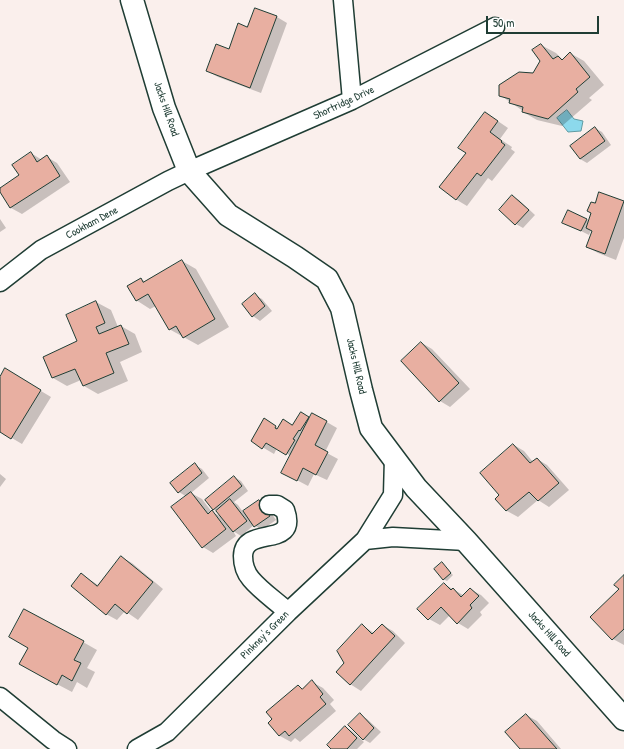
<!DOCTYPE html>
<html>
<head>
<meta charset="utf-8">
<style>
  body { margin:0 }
  #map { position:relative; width:624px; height:749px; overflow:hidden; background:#faefec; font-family:"Patrick Hand",sans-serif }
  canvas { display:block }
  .scale { position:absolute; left:486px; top:16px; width:113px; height:18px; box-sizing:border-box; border:2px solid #1f3d34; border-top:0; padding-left:5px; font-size:12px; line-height:14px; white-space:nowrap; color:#1f3d34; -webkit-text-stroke:3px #fff; paint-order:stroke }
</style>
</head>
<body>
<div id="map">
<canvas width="624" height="749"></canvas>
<div class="scale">50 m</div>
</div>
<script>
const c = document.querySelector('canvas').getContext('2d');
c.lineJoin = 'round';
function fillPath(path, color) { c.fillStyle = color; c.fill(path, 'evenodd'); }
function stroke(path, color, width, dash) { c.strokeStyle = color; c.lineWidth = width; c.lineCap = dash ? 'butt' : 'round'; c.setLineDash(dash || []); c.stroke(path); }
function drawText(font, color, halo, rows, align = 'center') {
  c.font = font + ' "Patrick Hand",sans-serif'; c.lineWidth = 3.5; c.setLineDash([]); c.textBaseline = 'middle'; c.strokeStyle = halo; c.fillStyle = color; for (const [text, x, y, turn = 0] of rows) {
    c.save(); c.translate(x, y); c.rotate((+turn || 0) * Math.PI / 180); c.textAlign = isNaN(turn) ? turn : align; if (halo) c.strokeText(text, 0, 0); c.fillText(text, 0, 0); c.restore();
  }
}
const water = new Path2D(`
  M567 110 574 119 583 121 581 131 568 132 557 118Z`);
fillPath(water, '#8cd9ec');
stroke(water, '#609ba2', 1);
fillPath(new Path2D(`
  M255 9 277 17 287 23 261 93 218 77 207 71 229 50 248 28Z
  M541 45 556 53 563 60 570 53 584 61 604 85 589 98 592 100 562 126 537 120 523 112V111L500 95 534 74 542 61Z
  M486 113 508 128 500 139 512 147 511 149 515 152 492 181 488 178 467 206 457 200 441 187 467 153Z
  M595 128 602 132 611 145 587 163 580 159Z
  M31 153 42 160 47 157 57 163 70 182 22 214 11 208 0 189 20 176Z
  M600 193 624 202V238L616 260 598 253 587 247 593 232 591 230 589 235 571 226 587 220 589 221Z
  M512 196 519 200 535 215 523 228 516 224 500 210Z
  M0 219 6 228 0 232Z
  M182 261 196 269 229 327 198 345 169 329 156 306 150 309 136 300 141 279 146 282Z
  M255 295 262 299 272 311 260 321 253 316 243 304Z
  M96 302 111 310 118 327 121 326 135 334 142 352 120 362 128 381 98 394 84 386 81 380 67 386 53 378 44 357 79 342Z
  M422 343 432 349 470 389 450 407 440 401Z
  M16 376 51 397 22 444 0 431V379Z
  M301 413 310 419 313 414 337 428 325 452 338 459 327 480 314 474 308 486 293 478 291 456 277 448 274 454 252 441 271 424 279 429 293 426Z
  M514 445 524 451 533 462 537 459 547 465 569 490 549 507 538 500 518 517 507 511 497 499 501 495Z
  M195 465 202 469 209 478 191 493 202 499 212 512 222 517 218 512 213 509 234 477 241 481 248 491 234 502 238 505 243 512 259 501 266 505 276 520 262 530 254 525 241 536 233 531 236 536 213 553 203 547 187 497 179 492Z
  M0 474 6 479 0 487Z
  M121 557 132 563 163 589 138 620 125 611 117 620 106 614 81 574 98 585Z
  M442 564 453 575 447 581 443 579Z
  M624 577V645L613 639 591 617 620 589Z
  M444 584 463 595 470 589 481 595 489 603 480 612 482 615 468 629 458 623 450 615 440 625 429 619Z
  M362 625 374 633 382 625 393 631 405 643 361 691 350 684 345 663Z
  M83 642 97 650 87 668 95 672 87 688 77 682 72 692 34 672 29 648Z
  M312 682 323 688 334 700 330 704 336 711 300 742 295 738 291 742 280 736 269 723 298 686 303 689Z
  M360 715 367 719 381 732 370 743 363 739Z
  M526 715 537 721 561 749H521Z
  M345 727 352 731 364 742 357 749H333Z`), '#0003');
const building = new Path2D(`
  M255 8 277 16 250 88 206 71 216 44 229 49 238 23 247 27Z
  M541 44 553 59 558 56 562 60 570 52 590 77 576 89 578 92 548 119 522 112 523 107 509 103 510 99 499 96V85L519 72 533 73 540 61 532 50Z
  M485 112 498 121 490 132 502 141 501 142 505 145 481 176 477 173 456 200 439 187 466 153 458 148Z
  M595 127 605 141 580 159 570 146Z
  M31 152 37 162 47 155 60 176 10 208 0 192V188L19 175 12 165Z
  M599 192 624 201 605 254 586 247 592 231 586 228 591 213 587 211 591 202 595 203Z
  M512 195 529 210 515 225 499 210Z
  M568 210 587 219 581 231 562 223Z
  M182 260 215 319 183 338 176 326 169 330 148 294 136 301 127 286 141 278 143 282Z
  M255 293 265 306 252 317 242 304Z
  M96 301 105 323 96 327 99 334 121 325 129 344 106 353 114 373 83 386 75 369 52 378 43 357 77 341 66 315Z
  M421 342 459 383 439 402 401 361Z
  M5 368 41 390 11 439 0 432V377Z
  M301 412 309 417 300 431 299 430 293 439 295 440 286 455 266 443 262 449 251 441 264 418 276 426 275 428 277 429 283 419 292 425Z
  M312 413 327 421 315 445 328 452 316 475 303 468 297 481 281 473Z
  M513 444 530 463 537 458 559 483 538 501 529 492 506 511 495 499 499 495 480 473Z
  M195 463 202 473 178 493 170 483Z
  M234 476 242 486 213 510 205 500Z
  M191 492 208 514 212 510 226 529 202 548 171 507Z
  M230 499 247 521 233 532 216 511Z
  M259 500 270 516 254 527 243 511Z
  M121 556 153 582 127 614 115 604 106 615 71 586 81 573 97 586Z
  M442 562 451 573 443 580 434 569Z
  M624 575V629L612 640 590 617 619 589 614 585Z
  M444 583 451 590 453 588 461 597 470 588 479 596 470 605 472 608 457 624 441 607 428 620 417 609Z
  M24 609 84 641 74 660 81 663 72 681 62 675 57 685 19 664 28 648 9 637Z
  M362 624 372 634 382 624 395 636 350 685 336 672 344 663 337 651Z
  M312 680 323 694 320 697 326 704 289 736 285 731 279 736 268 723 272 719 266 712 298 685 302 689Z
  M360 713 374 728 363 740 348 725Z
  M526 714 557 749H520L505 732Z
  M345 726 357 738 347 749H331L327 745Z`);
fillPath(building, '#e8afa1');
stroke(building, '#1f3d34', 1);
const street = new Path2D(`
  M343 0 352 100
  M0 282 41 250 168 181 189 171 352 100 495 27
  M269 505H277L285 510C299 550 244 524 243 556 243 565 245 572 251 579 261 591 276 601 288 612
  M365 540 393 537 466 541
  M0 697 53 740 67 749
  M137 749 167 732 288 612 365 540 393 495 394 458`);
const secondary = new Path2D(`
  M132 0 164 108 189 171 228 215 295 257 327 279 342 308 361 390 371 428 416 488 466 541 624 719`);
stroke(street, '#1f3d34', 21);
stroke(secondary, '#1f3d34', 25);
stroke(street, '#fff', 18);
stroke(secondary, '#fff', 22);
drawText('11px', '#1f3d34', '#fff', [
  ["Shortridge Drive",344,103,-25],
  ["Jacks Hill Road",166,109,71],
  ["Cookham Dene",92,223,-28],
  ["Jacks Hill Road",356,366,77],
  ["Jacks Hill Road",549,634,48],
  ["Pinkney's Green",265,635,-45]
]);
</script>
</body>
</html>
